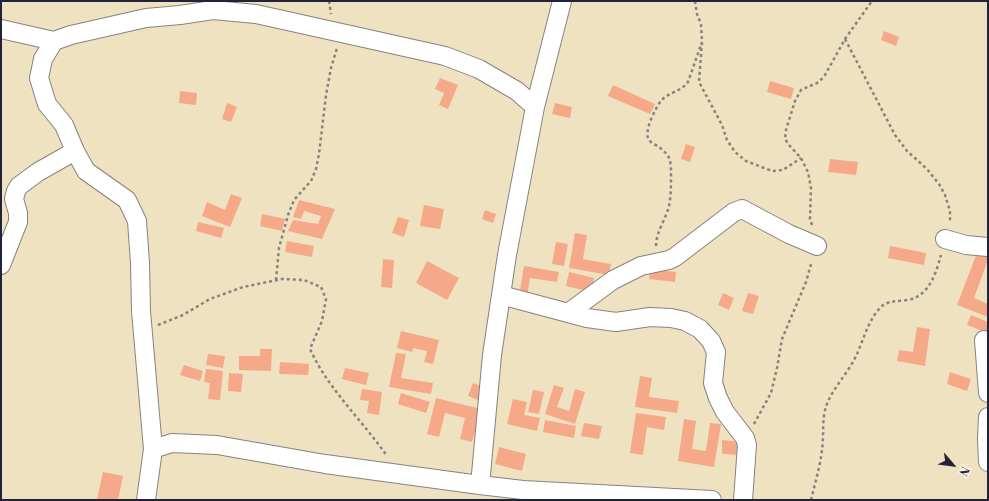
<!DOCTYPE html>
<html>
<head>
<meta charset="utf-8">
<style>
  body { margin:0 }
  #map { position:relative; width:989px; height:501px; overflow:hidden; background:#eee2c1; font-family:"Libre Bodoni",serif }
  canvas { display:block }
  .frame { position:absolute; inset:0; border:2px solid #22223b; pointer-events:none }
  .north { position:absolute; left:933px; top:445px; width:40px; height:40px; -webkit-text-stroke:3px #fcf5e5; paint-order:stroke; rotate:118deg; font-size:11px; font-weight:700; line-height:16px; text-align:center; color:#22223b }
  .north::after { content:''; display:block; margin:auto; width:14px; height:18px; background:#22223b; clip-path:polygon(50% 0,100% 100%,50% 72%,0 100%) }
</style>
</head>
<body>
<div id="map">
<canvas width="989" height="501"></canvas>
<div class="frame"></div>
<div class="north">N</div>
</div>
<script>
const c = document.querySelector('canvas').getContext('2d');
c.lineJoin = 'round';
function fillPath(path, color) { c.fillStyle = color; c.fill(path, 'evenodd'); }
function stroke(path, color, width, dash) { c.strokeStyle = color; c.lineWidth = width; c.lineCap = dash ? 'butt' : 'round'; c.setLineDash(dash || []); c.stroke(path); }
fillPath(new Path2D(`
  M884 31 899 37 896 46 881 40Z
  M440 78 458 85 448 109 439 105 444 93 435 89Z
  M770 81 794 88 791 99 767 92Z
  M613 85 655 104 650 114 608 96Z
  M180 91 197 93 196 105 179 103Z
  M227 103 237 107 231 122 222 119Z
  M555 103 572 107 570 118 552 114Z
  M686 144 695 147 690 162 681 159Z
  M830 159 858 162 856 175 828 172Z
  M231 194 242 198 230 227 202 216 207 202 225 210Z
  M299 200 335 209 322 239 288 231 293 220 318 224 321 216 304 211 301 219 293 217Z
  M424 205 444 209 440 229 420 226Z
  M485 210 496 214 493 223 482 219Z
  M262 214 285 219 282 231 260 226Z
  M398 217 409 220 404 237 392 233Z
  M198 222 224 228 221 238 196 231Z
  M575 233 587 235 583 259 611 264 609 275 569 268Z
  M287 241 314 246 312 257 285 252Z
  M556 242 568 244 564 266 552 264Z
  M890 246 926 253 924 265 888 258Z
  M977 253 988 257V260L974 298 988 304V317L957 305Z
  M383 259 394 260 392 288 381 287Z
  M427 261 459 278 447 300 416 283Z
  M524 266 559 272 557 282 530 278 527 297 519 296Z
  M650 269 676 272 675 282 649 279Z
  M569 272 594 278 591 292 566 286Z
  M723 293 734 298 729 310 718 305Z
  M748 293 759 296 753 314 742 311Z
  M971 315 988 322V333L967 325Z
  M917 327 930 329 925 366 897 361 899 350 913 352Z
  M401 331 439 340 433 364 424 362 427 351 413 348 412 352 397 348Z
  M260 349H272L271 371 239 370V356H260Z
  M396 353 406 354 401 378 433 383 431 394 389 387Z
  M208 354 225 356 223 368 206 365Z
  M280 362 309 364 308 375 279 374Z
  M184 365 203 371 200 381 180 375Z
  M345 368 369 373 366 385 342 379Z
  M206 369 223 371 220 400 208 399 210 383 204 382Z
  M950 372 971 379 967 391 947 384Z
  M229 373 243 374 241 392 228 391Z
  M640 376 652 378 649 397 679 401 677 413 635 407Z
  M473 383 484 387 478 400 468 396Z
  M554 385 564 388 557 407 569 411 575 389 585 392 575 424 545 414Z
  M362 389 382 392 379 415 367 413 369 401 360 400Z
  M533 390 544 392 539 414 528 412Z
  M401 393 430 402 426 413 398 404Z
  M436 398 481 409 472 442 460 439 465 418 445 413 439 437 427 434Z
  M513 399 527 402 524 415 540 418 537 431 507 424Z
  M636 413 666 417 664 430 647 427 643 455 630 453Z
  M684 419 696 421 692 449 706 451 710 423 721 424 714 467 678 461Z
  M545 420 576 426 574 438 543 432Z
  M584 423 602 426 599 439 581 436Z
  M722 440 742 442 741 455 722 454Z
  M499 447 526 454 522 471 495 464Z
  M103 472 123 476 118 500 97 499Z`), '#f6a988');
const street = new Path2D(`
  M1 29 54 41
  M945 239 966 245 988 247
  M1 265 18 222V213L14 199 16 191 19 186 38 172 75 151
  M501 295 587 318 616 322 650 317 671 318 685 321 700 329 711 341 716 352 713 383 718 398 725 412 745 438 747 445 743 500
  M568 313 613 280 641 266 669 260 675 257 734 212 742 209 789 234 817 246
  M984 340 988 393
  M988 417 987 439 988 462
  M153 449 141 311 140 263 137 221 127 200 86 171 75 151 64 125 47 104 39 78 43 59 54 41 71 35 146 18 180 15 213 10 256 14 445 56 479 69 517 91 535 107
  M480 485 492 355 507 255 535 107 562 1
  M146 500 153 449 172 443 217 445 325 464 480 485 523 490 712 500`);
stroke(street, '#88827e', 20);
stroke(new Path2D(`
  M329 1 331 14
  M695 1 697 14 701 24 702 42 699 82 722 125 727 140 735 152 746 161 772 171 783 170 801 158
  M845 39 895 135 907 151 927 169 939 184 945 195 950 211V223
  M812 225 810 219 811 188 808 172 801 158 789 145 785 139 786 130 795 101 801 90 819 82 825 75 845 39 872 1
  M656 246C656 232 666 219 669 206 671 196 671 186 671 176 671 161 671 156 659 147 656 145 651 143 649 140 643 132 656 107 661 101 668 92 681 92 688 82L702 42
  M276 280 279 248 288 215 294 200 311 181 316 169 319 154 326 95 331 68 337 48
  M158 325 183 315 210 299 243 287 282 279 304 280 321 287 326 299 322 321 310 349C328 389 362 420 387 456
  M754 424 771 393 777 368 782 339 806 282 812 261
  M811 500C815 483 820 467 822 450 824 437 822 423 825 410 830 391 846 376 855 358 863 342 867 323 879 309 886 300 896 302 907 300 929 297 936 273 941 255`), '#88827e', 2.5, [3, 3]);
stroke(street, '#fff', 18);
</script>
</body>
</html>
